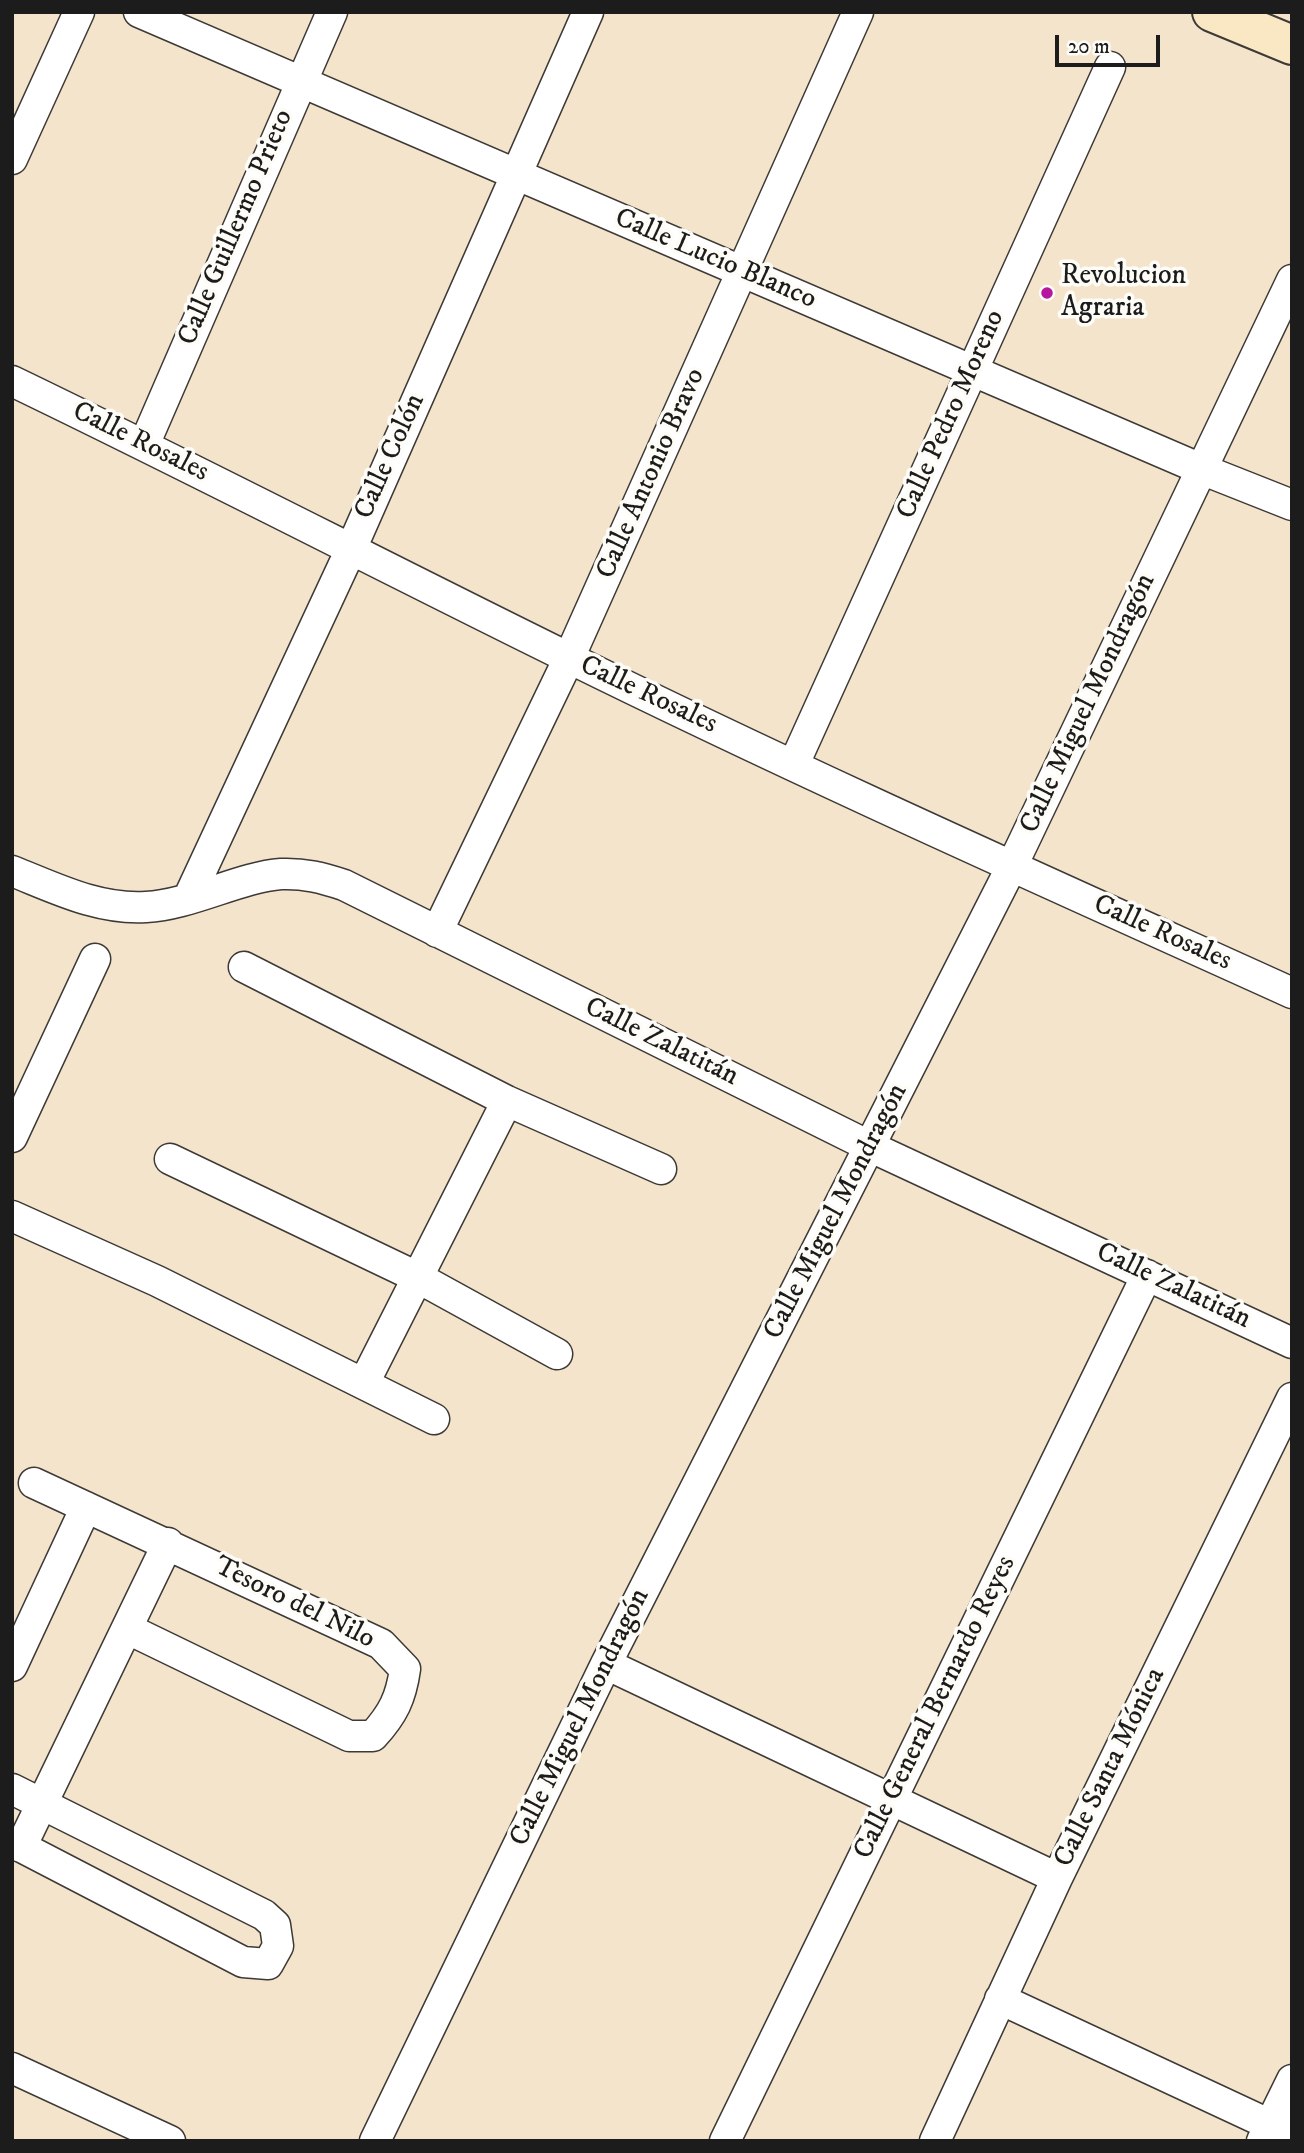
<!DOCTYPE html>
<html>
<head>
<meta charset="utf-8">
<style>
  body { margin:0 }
  #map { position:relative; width:1304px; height:2153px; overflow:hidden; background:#f5e4cc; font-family:"IM FELL DW Pica",serif }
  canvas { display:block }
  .frame { position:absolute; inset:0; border:14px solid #1c1c1c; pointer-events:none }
  .scale { position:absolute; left:1055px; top:35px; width:105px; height:32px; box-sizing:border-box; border:4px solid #1c1c1c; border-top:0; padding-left:9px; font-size:21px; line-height:24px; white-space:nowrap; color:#1c1c1c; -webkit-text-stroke:5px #fdfcf7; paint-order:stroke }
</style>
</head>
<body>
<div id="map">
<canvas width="1304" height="2153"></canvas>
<div class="frame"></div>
<div class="scale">20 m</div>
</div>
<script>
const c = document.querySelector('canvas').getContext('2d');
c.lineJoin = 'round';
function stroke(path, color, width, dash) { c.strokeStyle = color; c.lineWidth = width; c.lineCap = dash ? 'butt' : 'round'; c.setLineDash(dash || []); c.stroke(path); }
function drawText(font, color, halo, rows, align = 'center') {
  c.font = font + ' "IM FELL DW Pica",serif'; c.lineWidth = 7; c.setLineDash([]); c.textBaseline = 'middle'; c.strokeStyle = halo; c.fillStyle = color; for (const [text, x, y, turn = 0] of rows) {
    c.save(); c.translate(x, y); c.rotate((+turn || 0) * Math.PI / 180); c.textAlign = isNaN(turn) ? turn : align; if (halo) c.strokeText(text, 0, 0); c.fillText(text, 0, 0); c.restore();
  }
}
const street = new Path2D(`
  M139 12 1201 469 1292 505
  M12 159 79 12
  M12 381C199 471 382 566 567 657 806 775 1049 883 1292 993
  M144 445 332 12
  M794 764 1110 67
  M12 871C55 888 98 910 146 907 190 905 240 877 281 874 304 873 323 878 344 885L871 1147 1292 1343
  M188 899 352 547 588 12
  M437 932 569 658 858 12
  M244 967 507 1101 661 1169
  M12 1137 95 959
  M170 1159 417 1277 557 1354
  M12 1216 157 1281 434 1419
  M364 1383 507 1101
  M34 1483 381 1644 405 1669C401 1698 393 1714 373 1736H349L128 1629
  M606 1664 1057 1878
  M12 1666 86 1507
  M12 1789 264 1915 275 1925 278 1946 268 1964 243 1962 12 1842
  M21 1847 168 1543
  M1000 1999 1292 2135
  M12 2068 170 2141
  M375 2141 606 1664 1012 866 1292 280
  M725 2141 1147 1275
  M935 2141 1057 1878 1292 1398
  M1262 2141 1292 2080`);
const secondary = new Path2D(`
  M1212 12 1292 45`);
stroke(street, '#3d3a36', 33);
stroke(secondary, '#3d3a36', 42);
stroke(street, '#fff', 30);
stroke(secondary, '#fae7c3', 38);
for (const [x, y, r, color] of [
  [1047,293,7,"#b5179e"]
]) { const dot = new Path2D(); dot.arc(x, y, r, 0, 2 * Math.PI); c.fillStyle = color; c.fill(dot); stroke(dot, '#fdfcf7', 2.5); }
drawText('28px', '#1c1c1c', '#fdfcf7', [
  ["Calle Guillermo Prieto",237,228,-67],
  ["Calle Lucio Blanco",715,260,23],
  ["Calle Pedro Moreno",952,415,-66],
  ["Calle Rosales",140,443,26],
  ["Calle Colón",391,457,-66],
  ["Calle Antonio Bravo",652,474,-66],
  ["Calle Rosales",648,696,25],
  ["Calle Miguel Mondragón",1089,704,-65],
  ["Calle Rosales",1162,934,24],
  ["Calle Zalatitán",661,1043,26],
  ["Calle Miguel Mondragón",837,1212,-63],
  ["Calle Zalatitán",1173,1287,25],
  ["Tesoro del Nilo",294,1604,26],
  ["Calle General Bernardo Reyes",936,1708,-64],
  ["Calle Miguel Mondragón",581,1718,-64],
  ["Calle Santa Mónica",1111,1768,-64]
]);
drawText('28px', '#1c1c1c', '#fdfcf7', [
  ["Revolucion",1061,277],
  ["Agraria",1061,309]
], 'left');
</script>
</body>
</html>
